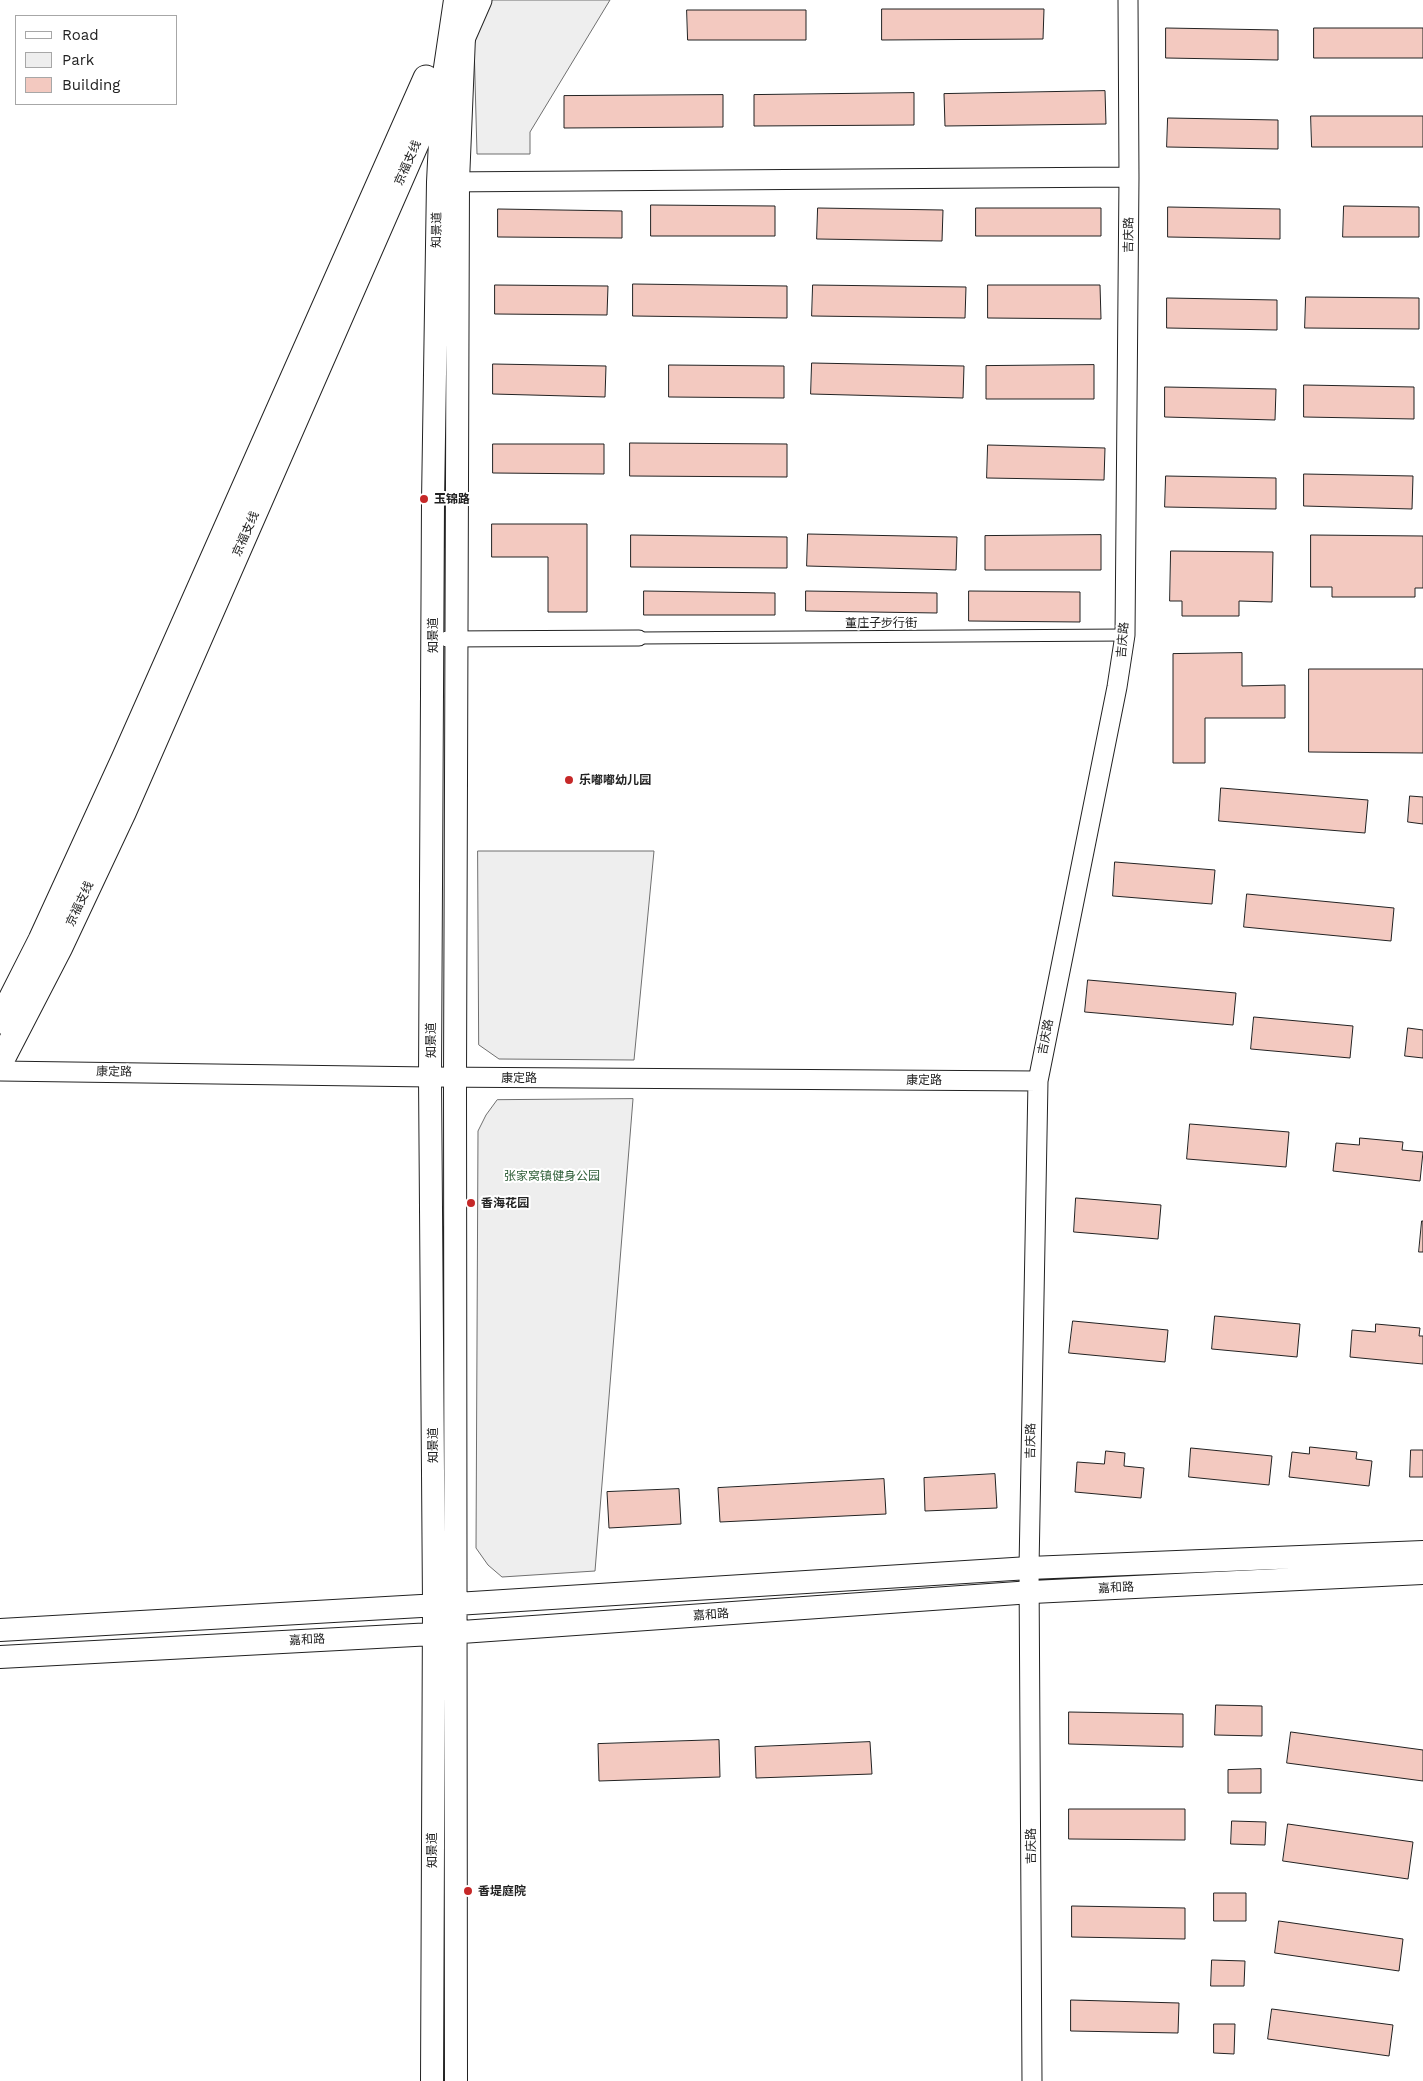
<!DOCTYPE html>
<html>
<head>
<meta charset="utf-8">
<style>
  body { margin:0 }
  #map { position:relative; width:1423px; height:2081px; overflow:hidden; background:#fff; font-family:"Work Sans",sans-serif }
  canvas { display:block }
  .legend { position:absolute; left:15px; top:15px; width:162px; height:90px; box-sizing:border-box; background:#fff; border:1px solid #a7a7a7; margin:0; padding:6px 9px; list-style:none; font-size:15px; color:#222 }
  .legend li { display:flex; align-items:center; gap:10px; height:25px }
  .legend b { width:25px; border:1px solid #a7a7a7 }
</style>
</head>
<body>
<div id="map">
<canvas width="1423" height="2081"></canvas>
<ul class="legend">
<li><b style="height:6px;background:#fff"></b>Road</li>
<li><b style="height:14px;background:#eee"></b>Park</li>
<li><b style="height:14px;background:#f3c9c0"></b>Building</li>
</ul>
</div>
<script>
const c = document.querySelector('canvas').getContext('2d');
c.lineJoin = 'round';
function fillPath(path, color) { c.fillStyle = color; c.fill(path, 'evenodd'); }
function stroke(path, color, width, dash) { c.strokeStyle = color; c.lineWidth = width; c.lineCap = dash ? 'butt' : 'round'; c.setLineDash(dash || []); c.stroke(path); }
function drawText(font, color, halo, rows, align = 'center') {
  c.font = font + ' "Work Sans","Noto Sans SC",sans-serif'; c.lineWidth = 4; c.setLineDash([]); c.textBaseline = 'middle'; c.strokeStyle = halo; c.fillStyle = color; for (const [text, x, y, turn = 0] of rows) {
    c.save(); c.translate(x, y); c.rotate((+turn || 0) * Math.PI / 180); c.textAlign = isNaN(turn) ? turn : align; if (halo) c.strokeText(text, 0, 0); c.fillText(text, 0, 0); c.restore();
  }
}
const green = new Path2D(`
  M492 0H610L530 132V154H477L474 42Z
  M478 851H654L634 1060 499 1059 479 1045Z
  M633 1099 595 1571 502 1577 488 1565 476 1548 478 1131 486 1115 497 1100Z`);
fillPath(green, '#eee');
stroke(green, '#6f6f6f', 1);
const building = new Path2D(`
  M882 9H1044L1043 39 882 40Z
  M687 10H806V40H688Z
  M1166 28 1278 30V60L1166 58Z
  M1314 28H1423V58H1314Z
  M1105 91 1106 124 945 126 944 94Z
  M914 93V125L754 126V95Z
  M723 95V127L564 128V96Z
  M1311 116H1423V147H1312Z
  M1168 118 1278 120V149L1167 147Z
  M651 205 775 206V236H651Z
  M1344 206 1419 207V237H1343Z
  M1168 207 1280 209V239L1168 237Z
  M818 208 943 210 942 241 817 239Z
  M976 208H1101V236H976Z
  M498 209 622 211V238L498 237Z
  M633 284 787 286V318L633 316Z
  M495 285 608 286 607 315 495 314Z
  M813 285 966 287 965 318 812 316Z
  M988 285H1100L1101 319 988 318Z
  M1306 297 1419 298V329L1305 328Z
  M1167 298 1277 300V330L1167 328Z
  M812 363 964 366 963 398 811 394Z
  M493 364 606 366 605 397 493 394Z
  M669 365 784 366V398L669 397Z
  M1094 365V399H986V366Z
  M1304 385 1414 387V419L1304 417Z
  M1165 387 1276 389 1275 420 1165 417Z
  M630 443 787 444V477L630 476Z
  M493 444H604V474L493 473Z
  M988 445 1105 448 1104 480 987 478Z
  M1304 474 1413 476 1412 509 1304 506Z
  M1166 476 1276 478V509L1165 507Z
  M492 524H587V612H548V557H492Z
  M808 534 957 537 956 570 807 566Z
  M631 535 787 537V568L631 567Z
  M1101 535V570H985V536Z
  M1311 535 1423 536V588H1415V597H1332V587H1311Z
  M1171 551 1273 552 1272 602 1239 601V616H1182V601H1170Z
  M644 591 775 593V615H644Z
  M806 591 937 593V613L806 611Z
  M969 591 1080 592V622L969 621Z
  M1242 653V686L1285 685V718H1205V763H1173V654Z
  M1309 669H1423V753L1309 752Z
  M1221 788 1368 800 1365 833 1219 821Z
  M1410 796 1423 797V824L1408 822Z
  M1115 862 1215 870 1212 904 1113 896Z
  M1247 894 1394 908 1391 941 1244 927Z
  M1088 980 1236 993 1233 1025 1085 1012Z
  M1254 1017 1353 1026 1350 1058 1251 1049Z
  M1408 1028 1423 1030V1058L1405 1056Z
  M1190 1124 1289 1132 1286 1167 1187 1159Z
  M1360 1138 1403 1142 1402 1150 1423 1152 1420 1181 1333 1171 1336 1143 1359 1145Z
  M1076 1198 1161 1205 1158 1239 1074 1232Z
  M1422 1221H1423V1252H1419Z
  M1215 1316 1300 1324 1297 1357 1212 1349Z
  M1073 1321 1168 1330 1165 1362 1069 1353Z
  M1376 1324 1420 1328 1419 1336H1423V1364L1350 1357 1352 1330 1375 1332Z
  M1310 1447 1357 1452 1356 1459 1372 1461 1369 1486 1289 1477 1292 1452 1309 1454Z
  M1191 1448 1272 1456 1269 1485 1189 1477Z
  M1411 1450H1423V1477H1410Z
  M1106 1451 1125 1453 1124 1466 1144 1468 1141 1498 1075 1492 1077 1462 1104 1464Z
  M995 1474 997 1508 925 1511 924 1478Z
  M884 1479 886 1514 720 1522 718 1488Z
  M679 1489 681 1524 609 1528 607 1492Z
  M1216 1705 1262 1706V1736L1215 1735Z
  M1069 1712 1183 1714V1747L1069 1744Z
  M1291 1732 1423 1750V1781L1287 1763Z
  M719 1740 720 1777 599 1781 598 1744Z
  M870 1742 872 1774 756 1778 755 1747Z
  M1261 1769V1793H1228V1770Z
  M1069 1809H1185V1840L1069 1839Z
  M1232 1821 1266 1822 1265 1845 1231 1844Z
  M1288 1824 1413 1842 1408 1879 1283 1861Z
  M1214 1893H1246V1921H1214Z
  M1072 1906 1185 1908V1939L1072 1937Z
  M1279 1921 1403 1939 1399 1971 1275 1953Z
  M1212 1960 1245 1961 1244 1986H1211Z
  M1071 2000 1179 2003 1178 2033 1071 2031Z
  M1272 2009 1393 2025 1389 2056 1268 2039Z
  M1214 2024H1235L1234 2054 1214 2053Z`);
fillPath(building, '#f3c9c0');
stroke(building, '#222', 1);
const pedestrian = new Path2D(`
  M639 638 1125 635`);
const minor = new Path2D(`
  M447 639 639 638`);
const tertiary = new Path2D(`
  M443 182 1129 177
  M0 1071 430 1077 1038 1081
  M1032 2081 1029 1568 1038 1081 1117 687 1125 635 1129 177 1128 0`);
const secondary = new Path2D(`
  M0 1630 456 1604 1029 1568 1423 1552
  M0 1657 433 1634 1032 1592 1423 1573
  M432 2081 434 1605 430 1077 433 501 438 182 443 81 455 0
  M456 2081 455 1077 458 181 464 37`);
const primary = new Path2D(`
  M0 1021 41 940 124 759 426 78
  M0 1063 60 947 123 813 479 0`);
stroke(pedestrian, '#222', 13);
stroke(minor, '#222', 17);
stroke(tertiary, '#222', 21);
stroke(secondary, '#222', 24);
stroke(primary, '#222', 27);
stroke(pedestrian, '#fff', 11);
stroke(minor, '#fff', 15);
stroke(tertiary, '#fff', 19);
stroke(secondary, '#fff', 22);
stroke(primary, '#fff', 25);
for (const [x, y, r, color] of [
  [424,499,5,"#c62828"],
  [569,780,5,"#c62828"],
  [471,1203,5,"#c62828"],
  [468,1891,5,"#c62828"]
]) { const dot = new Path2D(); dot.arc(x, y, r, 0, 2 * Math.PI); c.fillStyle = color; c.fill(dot); stroke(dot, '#fff', 2); }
drawText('12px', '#222', '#fff', [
  ["京福支线",408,163,-66],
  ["知景道",437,230,-89],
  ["吉庆路",1129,235,-89],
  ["京福支线",246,534,-66],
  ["董庄子步行街",881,623],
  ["知景道",433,635,-90],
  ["吉庆路",1123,640,-85],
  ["京福支线",80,904,-65],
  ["吉庆路",1046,1037,-79],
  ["知景道",431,1040,-90],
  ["康定路",114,1072,1],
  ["康定路",519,1078],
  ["康定路",924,1080],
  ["吉庆路",1031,1441,-89],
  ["知景道",433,1445,-90],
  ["嘉和路",1116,1588,-3],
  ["嘉和路",711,1615,-4],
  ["嘉和路",307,1640,-3],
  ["吉庆路",1031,1846,-90],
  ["知景道",432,1850,-90]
]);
drawText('bold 12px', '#222', '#fff', [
  ["玉锦路",434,499],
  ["乐嘟嘟幼儿园",579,780],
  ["香海花园",481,1203],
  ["香堤庭院",478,1891]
], 'left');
drawText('12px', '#2f5e38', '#fff', [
  ["张家窝镇健身公园",552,1176]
]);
</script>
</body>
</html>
